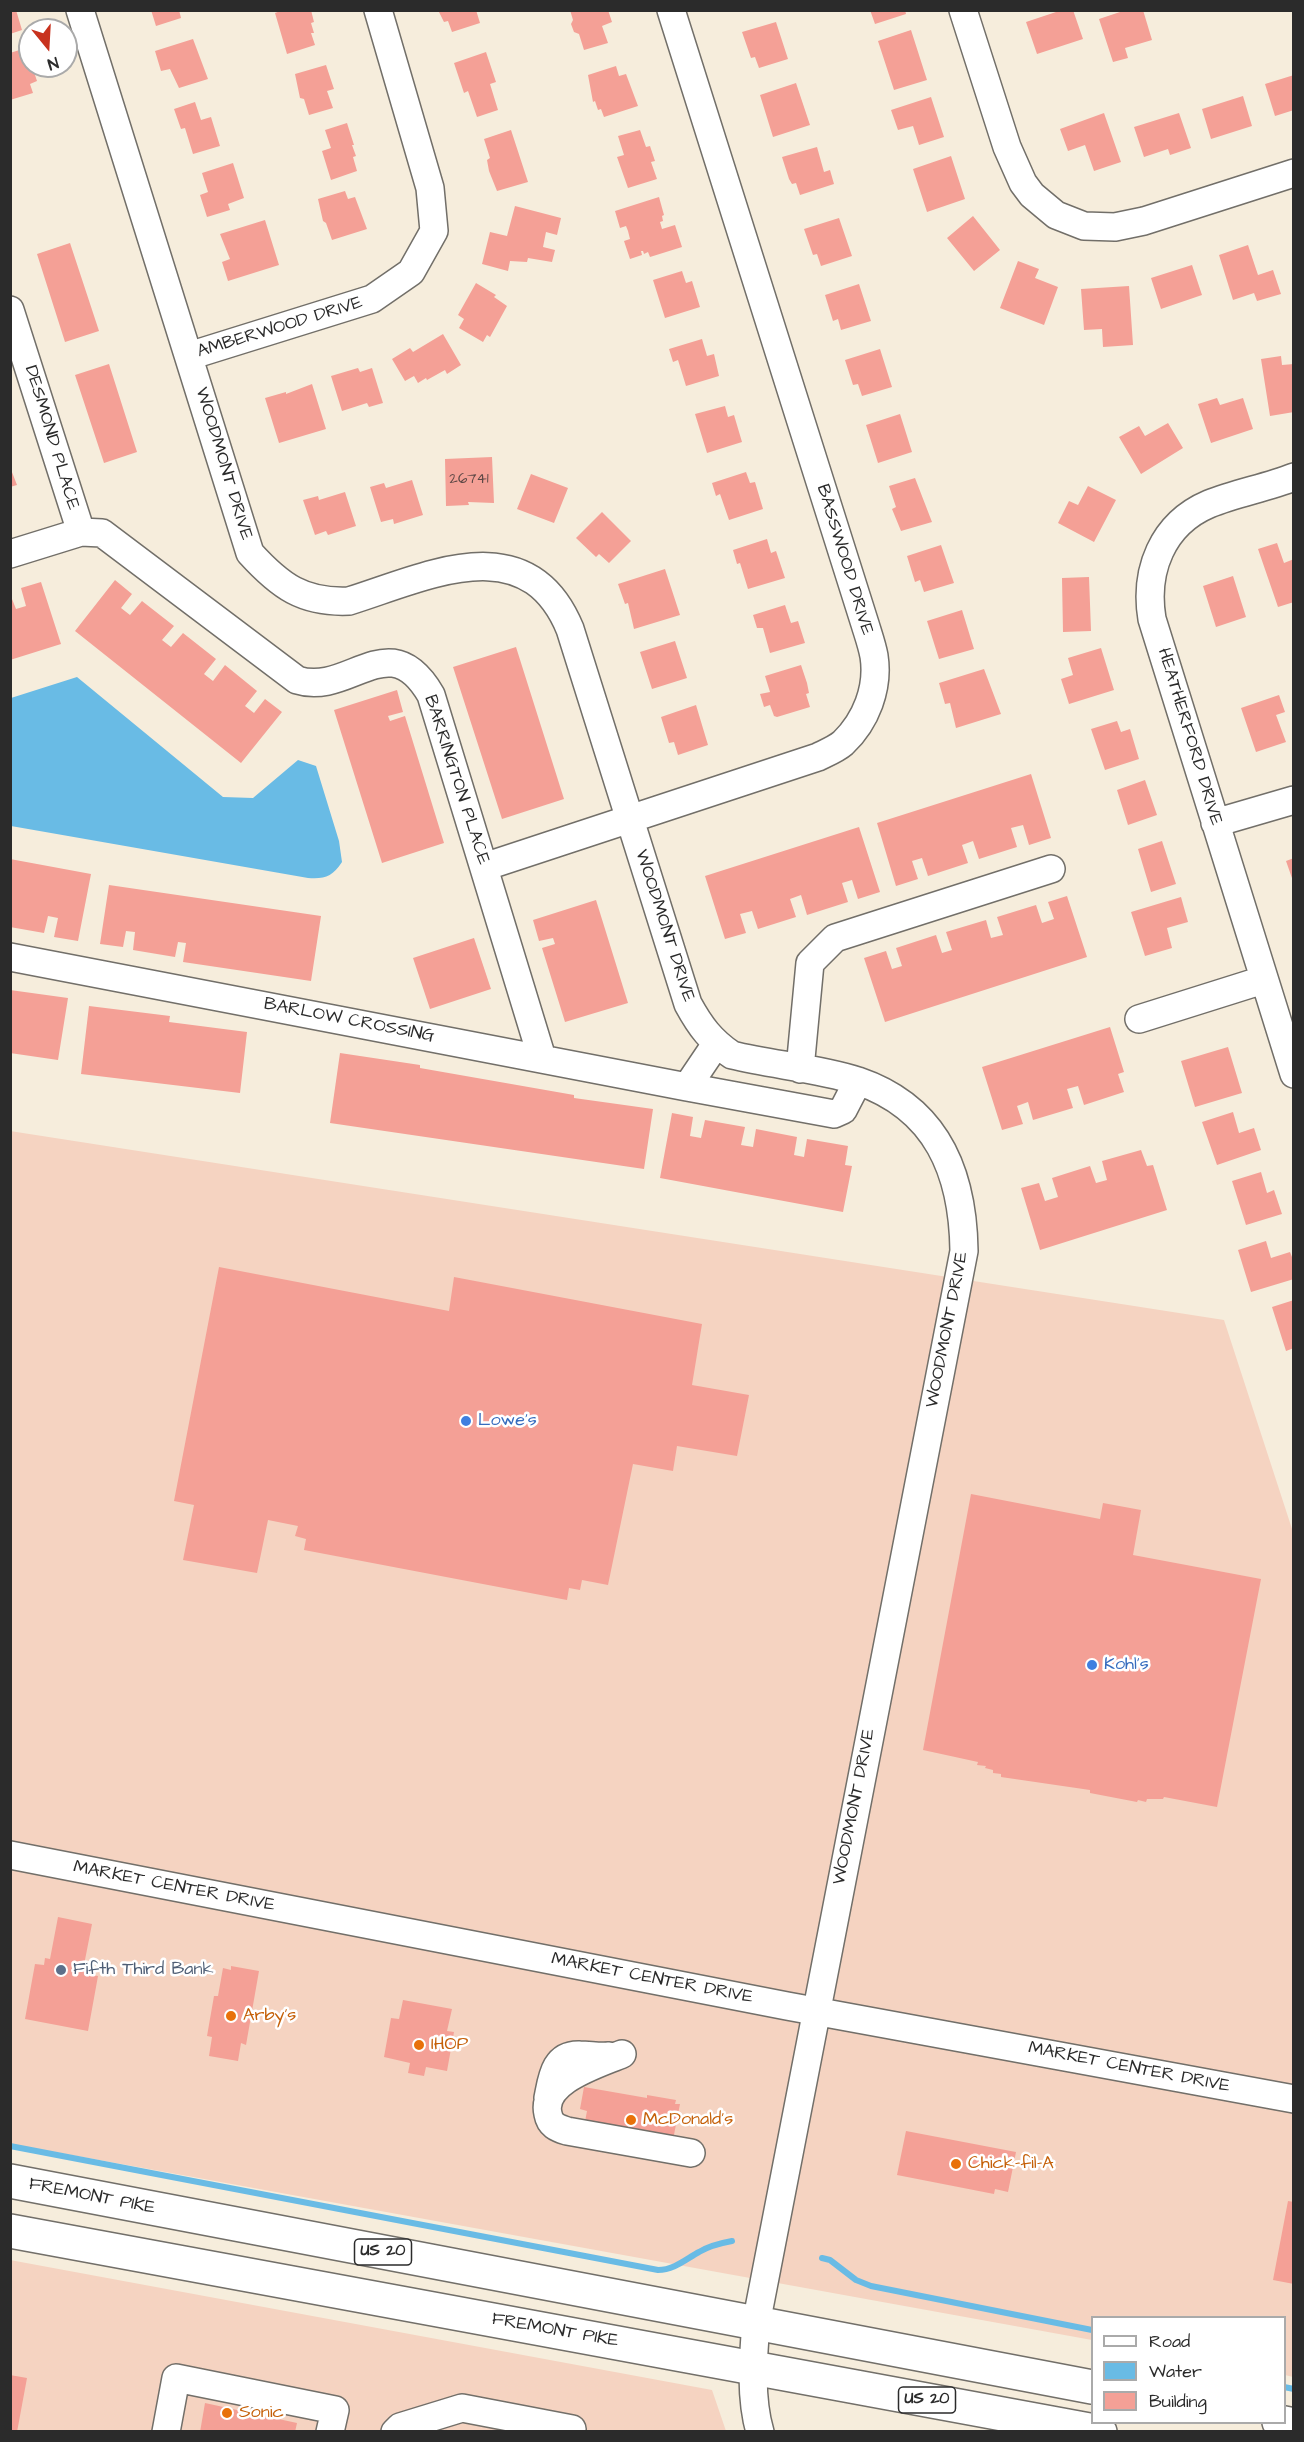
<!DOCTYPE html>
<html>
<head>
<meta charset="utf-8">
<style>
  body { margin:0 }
  #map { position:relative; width:1304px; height:2442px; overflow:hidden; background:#f6eddc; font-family:"Architects Daughter",sans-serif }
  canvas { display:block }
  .frame { position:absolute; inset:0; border:12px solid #2b2b2b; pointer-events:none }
  .legend { position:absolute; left:1091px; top:2316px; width:195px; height:108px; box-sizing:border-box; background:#fff; border:2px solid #aaa; margin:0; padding:8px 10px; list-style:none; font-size:18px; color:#2b2b2b }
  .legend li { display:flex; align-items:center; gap:12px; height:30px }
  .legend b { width:30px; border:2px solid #aaa }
  .north { position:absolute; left:18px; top:18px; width:60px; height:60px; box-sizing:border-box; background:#fff; border:2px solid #aaa; border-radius:50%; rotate:162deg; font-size:16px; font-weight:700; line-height:24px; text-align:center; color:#2b2b2b }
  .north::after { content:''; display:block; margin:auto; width:21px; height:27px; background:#c8321e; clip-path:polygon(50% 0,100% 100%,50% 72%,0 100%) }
</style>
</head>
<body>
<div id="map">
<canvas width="1304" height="2442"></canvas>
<div class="frame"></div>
<ul class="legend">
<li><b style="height:8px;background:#fff"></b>Road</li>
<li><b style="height:16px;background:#69bbe5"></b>Water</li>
<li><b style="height:16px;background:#f4a096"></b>Building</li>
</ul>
<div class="north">N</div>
</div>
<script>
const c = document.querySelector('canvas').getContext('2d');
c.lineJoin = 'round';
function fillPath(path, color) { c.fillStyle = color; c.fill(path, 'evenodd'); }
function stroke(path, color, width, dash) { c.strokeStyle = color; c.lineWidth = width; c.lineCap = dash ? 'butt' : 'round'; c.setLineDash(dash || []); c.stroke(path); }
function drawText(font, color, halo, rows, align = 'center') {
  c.font = font + ' "Architects Daughter",sans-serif'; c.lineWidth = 5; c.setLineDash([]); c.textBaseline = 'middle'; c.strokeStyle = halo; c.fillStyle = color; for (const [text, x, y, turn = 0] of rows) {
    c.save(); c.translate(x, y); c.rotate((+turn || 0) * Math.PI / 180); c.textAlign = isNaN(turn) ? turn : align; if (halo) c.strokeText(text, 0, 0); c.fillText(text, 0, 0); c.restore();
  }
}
fillPath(new Path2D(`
  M10 1131 1224 1320 1293 1532V2377L1285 2375 1284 2318H1092V2340L11 2144Z
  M10 2260 712 2390 726 2431H11Z`), '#f5d3c1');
fillPath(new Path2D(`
  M77 677 223 797 253 798 298 760 316 766 339 841 342 862C332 877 325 879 308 878L11 826V698Z`), '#69bbe5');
stroke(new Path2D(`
  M10 2146 658 2270C674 2270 686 2259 699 2252 709 2246 721 2243 732 2241
  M822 2258 830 2260 856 2280 871 2286 1092 2330
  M1284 2387 1294 2389`), '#69bbe5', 6);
fillPath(new Path2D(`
  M10 10H16L22 30 10 34Z
  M151 10H179L181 18 156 26Z
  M283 10H311L314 22 311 23 314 33H311L315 45 287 54 275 13Z
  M438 10H476L480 23 452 32 448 21 444 22Z
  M570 10H608L612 22 602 26 608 43 584 50 579 34 574 32 571 24 573 20Z
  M870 10H905L906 14 875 24Z
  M1062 10H1073L1083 39 1037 54 1026 22Z
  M1120 10H1143L1152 40 1125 48 1128 58 1113 62 1099 19 1120 12Z
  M776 22 788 59 759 68 755 57 751 58 742 32Z
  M911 30 927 80 894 90 878 41Z
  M193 39 208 79 179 88 170 69 161 71 155 51Z
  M29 47 30 66H35L36 69H33L37 81 30 84 33 93 10 100V53Z
  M486 52 496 82 490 84 498 110 477 117 468 91 464 93 454 63Z
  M326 65 334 89 327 91 333 108 309 115 304 99 300 98 295 74Z
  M616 66 619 76 626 74 638 106 604 117 601 109 598 110 595 101 593 102 588 75Z
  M1294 75V110L1275 116 1265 84Z
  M796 83 810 125 773 137 760 95Z
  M1243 96 1252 126 1211 139 1202 109Z
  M931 97 944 137 919 145 913 126 898 130 891 110Z
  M195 102 201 120 211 117 220 146 193 154 185 128 181 129 174 109Z
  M1104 113 1121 162 1094 171 1085 145 1068 151 1060 129Z
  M1179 113 1191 148 1170 155 1168 149 1144 157 1134 127Z
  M347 123 354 145H352L356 156 353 157 357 171 331 180 322 151 331 148 325 130Z
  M511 130 528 182 497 191 489 171 487 160 490 158 484 139Z
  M640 130 646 147 650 146 655 161 651 162 657 179 628 188 617 157 624 155 618 136Z
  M817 147 824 172 830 170 834 184 800 195 796 183 792 184 789 179 782 157Z
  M951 156 965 199 927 212 913 169Z
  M233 163 244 198 228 204 230 210 207 217 200 195 208 192 202 173Z
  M345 191 348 199 355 197 367 229 332 240 326 223 323 221 318 199Z
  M659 197 664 215 662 216 663 221 660 222 662 229 675 225 682 247 650 257 648 252 644 254 643 251H641L642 255 630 259 624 241 630 239 628 231 626 226 620 228 615 211Z
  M515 206 561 218 557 235 546 232 543 247 555 250 552 262 528 258 527 262 510 261 508 271 482 264 490 232 507 236Z
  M973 216 1000 250 974 271 947 238Z
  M839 218 852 256 821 266 817 254 813 255 804 229Z
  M265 220 279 265 228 281 222 262 230 259 220 234Z
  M70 243 99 331 65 342 37 254Z
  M1248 245 1258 275 1273 270 1281 294 1257 301 1254 293 1233 300 1219 255Z
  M1018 261 1039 269 1035 278 1058 287 1044 325 1000 308Z
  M1192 265 1202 295 1161 309 1151 278Z
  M682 271 686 283 692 281 700 307 665 318 653 280Z
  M476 283 496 295 494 297 507 306 490 337 487 335 483 342 459 328 464 319 458 315Z
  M859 284 871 321 841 330 838 319 833 321 825 295Z
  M1129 286 1133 345 1103 347 1102 329 1084 330 1081 289Z
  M443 334 461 365 447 374 445 370 427 380 426 378 418 383 414 376 405 381 392 359 410 348 413 352Z
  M702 339 707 356 714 354 719 376 686 386 678 360 673 362 669 349Z
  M880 349 892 387 862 396 858 384 853 385 845 360Z
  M1281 356 1282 365 1294 364V412L1270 416 1261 359Z
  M109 364 137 452 104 463 75 375Z
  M358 368 360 372 372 368 383 403 369 407 367 403 342 411 331 376Z
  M312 384 326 429 279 443 265 398 286 392V394Z
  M1217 398 1220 405 1243 398 1253 429 1211 443 1198 404Z
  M725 406 728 417 734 415 742 442 707 453 695 414Z
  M900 414 912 452 878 463 866 425Z
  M1168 423 1183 448 1141 474 1119 437 1139 426 1145 436Z
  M492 457 494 503 468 502 469 505 446 506 445 459Z
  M10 467 17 485 10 487Z
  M746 472 750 483 755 482 763 509 729 520 720 494 716 496 712 483Z
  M531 474 568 488 554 523 517 509Z
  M915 478 932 522 901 531 892 509 896 507 889 486Z
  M412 480 423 515 394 524 393 519 381 522 370 487 384 483 386 488Z
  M1088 486 1116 500 1094 542 1058 523 1069 501 1078 505Z
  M345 492 356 526 328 535 326 531 315 535 303 500 318 496 319 500Z
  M602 512 631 541 609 563 599 554 596 557 576 538Z
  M767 539 771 553 776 551 785 578 748 589 740 563 737 564 733 550Z
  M1277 543 1284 563 1294 559V602L1278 607 1258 549Z
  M941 545 954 583 924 592 920 580 915 582 907 556Z
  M665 569 680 615 634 629 628 603 625 604 618 584Z
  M1233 576 1246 617 1216 627 1203 586Z
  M1089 577 1091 631 1063 632 1062 578Z
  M115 580 132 594 121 608 130 615 142 601 174 626 162 640 171 647 183 633 216 659 204 674 213 681 225 665 257 691 245 706 254 713 265 699 282 712 241 763 75 631Z
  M41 582 61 644 10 660V594L16 609 26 606 21 588Z
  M785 605 791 623 798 621 805 643 770 653 763 628H757L753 615Z
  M962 610 974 649 939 659 927 621Z
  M675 641 687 678 652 689 640 652Z
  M516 647 564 799 502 819 453 667Z
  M1101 648 1114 690 1069 704 1061 679 1073 675 1068 658Z
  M801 665 807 683 809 693 806 694 810 707 777 717 774 716 770 705 764 707 760 694 770 692 765 676Z
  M984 669 1001 714 956 728 950 703 945 704 939 683Z
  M397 690 403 712 388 716 390 721 405 716 444 843 382 863 334 710Z
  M1279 695 1285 712 1276 715 1286 742 1256 752 1241 708Z
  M696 705 708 745 678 755 674 742 669 743 661 717Z
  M1117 721 1121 732 1130 729 1139 759 1105 770 1091 729Z
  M1031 774 1051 838 1029 845 1023 825 1011 828 1017 847 979 859 973 841 962 845 968 863 928 876 922 858 912 861 918 879 896 886 877 823Z
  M1145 780 1157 815 1128 825 1117 790Z
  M859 827 880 892 858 899 852 880 842 883 848 902 807 915 801 895 790 899 796 917 758 929 752 911 740 914 746 933 725 939 705 876Z
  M1162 841 1176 884 1151 892 1138 849Z
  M1294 858V881H1293L1286 861Z
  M10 859 91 874 78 941 54 937 58 918 48 916 44 933 10 927Z
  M109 885 321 916 311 981 183 962 186 943 178 942 175 957 133 950 135 932 126 931 123 947 100 944Z
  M1067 896 1087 957 885 1022 864 958 886 951 892 969 902 966 896 948 936 935 942 953 952 950 946 932 986 920 991 938 1003 935 997 917 1036 905 1042 923 1054 919 1048 902Z
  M1181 897 1188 922 1167 928 1172 948 1145 956 1131 912Z
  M596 900 628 1003 565 1022 542 948 555 944 553 938 539 941 533 920Z
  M474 938 491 989 430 1009 413 958Z
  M10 990 68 998 58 1060 10 1053Z
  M89 1006 170 1016 169 1022 247 1032 240 1093 81 1074Z
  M1110 1027 1124 1072 1118 1074 1124 1092 1084 1105 1078 1086 1067 1089 1073 1108 1033 1120 1028 1102 1017 1106 1023 1124 1002 1130 982 1067Z
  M1228 1047 1242 1093 1195 1107 1181 1061Z
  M340 1053 420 1065V1068L574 1095V1098L653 1109 644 1169 330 1123Z
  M1233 1112 1239 1133 1254 1128 1261 1150 1217 1165 1202 1122Z
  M672 1113 693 1117 690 1136 701 1138 705 1120 745 1127 741 1145 753 1147 756 1129 797 1137 794 1155 804 1157 807 1139 848 1146 845 1165 852 1166 843 1212 660 1178Z
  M1141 1150 1147 1166 1153 1165 1167 1210 1040 1250 1021 1188 1039 1183 1045 1201 1058 1197 1052 1178 1090 1166 1096 1183 1107 1180 1102 1161Z
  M1261 1172 1267 1193 1274 1190 1282 1214 1246 1225 1232 1181Z
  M1266 1241 1271 1258 1290 1252 1294 1262V1279L1251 1292 1238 1250Z
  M219 1267 449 1311 454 1277 702 1324 692 1385 749 1395 737 1456 677 1446 673 1471 633 1464 608 1585 582 1580 580 1590 569 1588 567 1600 304 1550 306 1539 295 1536 298 1526 268 1520 257 1573 183 1560 194 1505 174 1501Z
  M1294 1300V1348L1286 1351 1272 1307Z
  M971 1494 1100 1519 1103 1503 1141 1510 1133 1555 1261 1579 1217 1807 1164 1797 1163 1799H1147L1146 1802 1138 1800 1137 1802 1090 1793V1790L1001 1777V1774L993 1773V1770L985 1768 986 1766 977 1765 978 1762 923 1750Z
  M58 1917 92 1924 84 1965 88 1966 87 1974 98 1976 88 2031 25 2019 35 1964 44 1965 45 1958 50 1959Z
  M231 1966 259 1971 246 2045 241 2043 238 2061 209 2056 212 2037 207 2036 214 1996H218L223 1968 231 1970Z
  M403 2000 452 2009 447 2031 454 2032 447 2071 426 2067 424 2076 408 2073 410 2063 384 2057 391 2018 399 2019Z
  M584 2087 647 2098V2095L676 2100 675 2104H680L672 2145 583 2132 587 2111 580 2109Z
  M906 2131 1016 2152 1008 2192 995 2189 994 2194 897 2175Z
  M1288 2201 1294 2202V2284L1273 2280Z
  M10 2375 27 2378 17 2432H10Z
  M205 2403 297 2423 295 2432H200Z`), '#f4a096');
const minor = new Path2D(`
  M80 10 250 553C280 586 303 603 349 601 426 577 527 525 570 629L688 1004C700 1026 711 1041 732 1055 773 1065 817 1068 858 1081 937 1108 963 1172 964 1251L756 2324C753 2358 750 2398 760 2432
  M963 10 1007 147 1023 183 1032 195 1056 215 1084 226 1115 227 1144 221 1294 173
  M10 310 81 532
  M189 356 372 299 411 272 434 231 430 188 378 10
  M1294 477C1266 488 1236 493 1209 504 1162 524 1144 571 1152 619L1294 1074
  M10 554 81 532 102 533 297 680C350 697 389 623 431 695L542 1058
  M1215 823 1294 800
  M484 867 818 757C826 753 836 749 843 743 866 721 879 688 874 656 872 645 868 634 865 624L671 10
  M10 957 687 1087 716 1044
  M1139 1019 1263 980
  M800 1069 810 963 835 938 1051 869
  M687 1087 834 1114 843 1110 858 1081
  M10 1855 787 2006 1294 2099
  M622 2054C599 2064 540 2081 548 2114 550 2125 557 2128 567 2131L691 2153
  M548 2098C552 2078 554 2054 580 2055 590 2055 599 2057 609 2056
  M166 2432 176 2378 335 2410 330 2432
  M395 2432 400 2427 462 2408 572 2429 566 2432`);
const highway = new Path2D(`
  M10 2181 1092 2387
  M10 2231 1100 2432
  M1279 2422 1294 2425`);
stroke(minor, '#726f69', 30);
stroke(highway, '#726f69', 36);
stroke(minor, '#fff', 27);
stroke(highway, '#fff', 33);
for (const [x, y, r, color] of [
  [466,1421,6,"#3f7fe0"],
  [1092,1665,6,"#3f7fe0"],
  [61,1970,6,"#5c6f8a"],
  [231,2016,6,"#e8710a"],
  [419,2045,6,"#e8710a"],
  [631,2120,6,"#e8710a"],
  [956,2164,6,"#e8710a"],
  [227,2413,6,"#e8710a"]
]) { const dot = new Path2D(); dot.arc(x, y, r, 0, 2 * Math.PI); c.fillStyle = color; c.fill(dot); stroke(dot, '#fff', 2); }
drawText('15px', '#5d4846', null, [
  ["26741",469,480]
]);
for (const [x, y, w] of [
  [383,2252,57],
  [927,2400,57]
]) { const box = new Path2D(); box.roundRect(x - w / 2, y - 13, w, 26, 4.5); c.fillStyle = '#fff'; c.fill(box); stroke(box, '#2b2b2b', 1.5); }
drawText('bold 16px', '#2b2b2b', null, [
  ["US 20",383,2252],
  ["US 20",927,2400]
]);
drawText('18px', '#2b2b2b', '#fff', [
  ["AMBERWOOD DRIVE",280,328,-17],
  ["DESMOND PLACE",51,438,73],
  ["WOODMONT DRIVE",223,464,73],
  ["BASSWOOD DRIVE",844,560,73],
  ["HEATHERFORD DRIVE",1189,737,73],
  ["BARRINGTON PLACE",456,780,72],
  ["WOODMONT DRIVE",664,926,72],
  ["BARLOW CROSSING",349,1021,11],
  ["WOODMONT DRIVE",948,1330,-79],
  ["WOODMONT DRIVE",855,1807,-79],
  ["MARKET CENTER DRIVE",174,1887,11],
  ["MARKET CENTER DRIVE",652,1979,11],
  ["MARKET CENTER DRIVE",1129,2068,11],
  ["FREMONT PIKE",92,2197,11],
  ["FREMONT PIKE",555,2331,10]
]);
drawText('18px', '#366cbe', '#fff', [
  ["Lowe's",478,1421],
  ["Kohl's",1104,1665]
], 'left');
drawText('18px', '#4e5e75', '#fff', [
  ["Fifth Third Bank",73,1970]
], 'left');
drawText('18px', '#c56008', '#fff', [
  ["Arby's",243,2016],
  ["IHOP",431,2045],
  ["McDonald's",643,2120],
  ["Chick-fil-A",968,2164],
  ["Sonic",239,2413]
], 'left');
</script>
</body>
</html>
